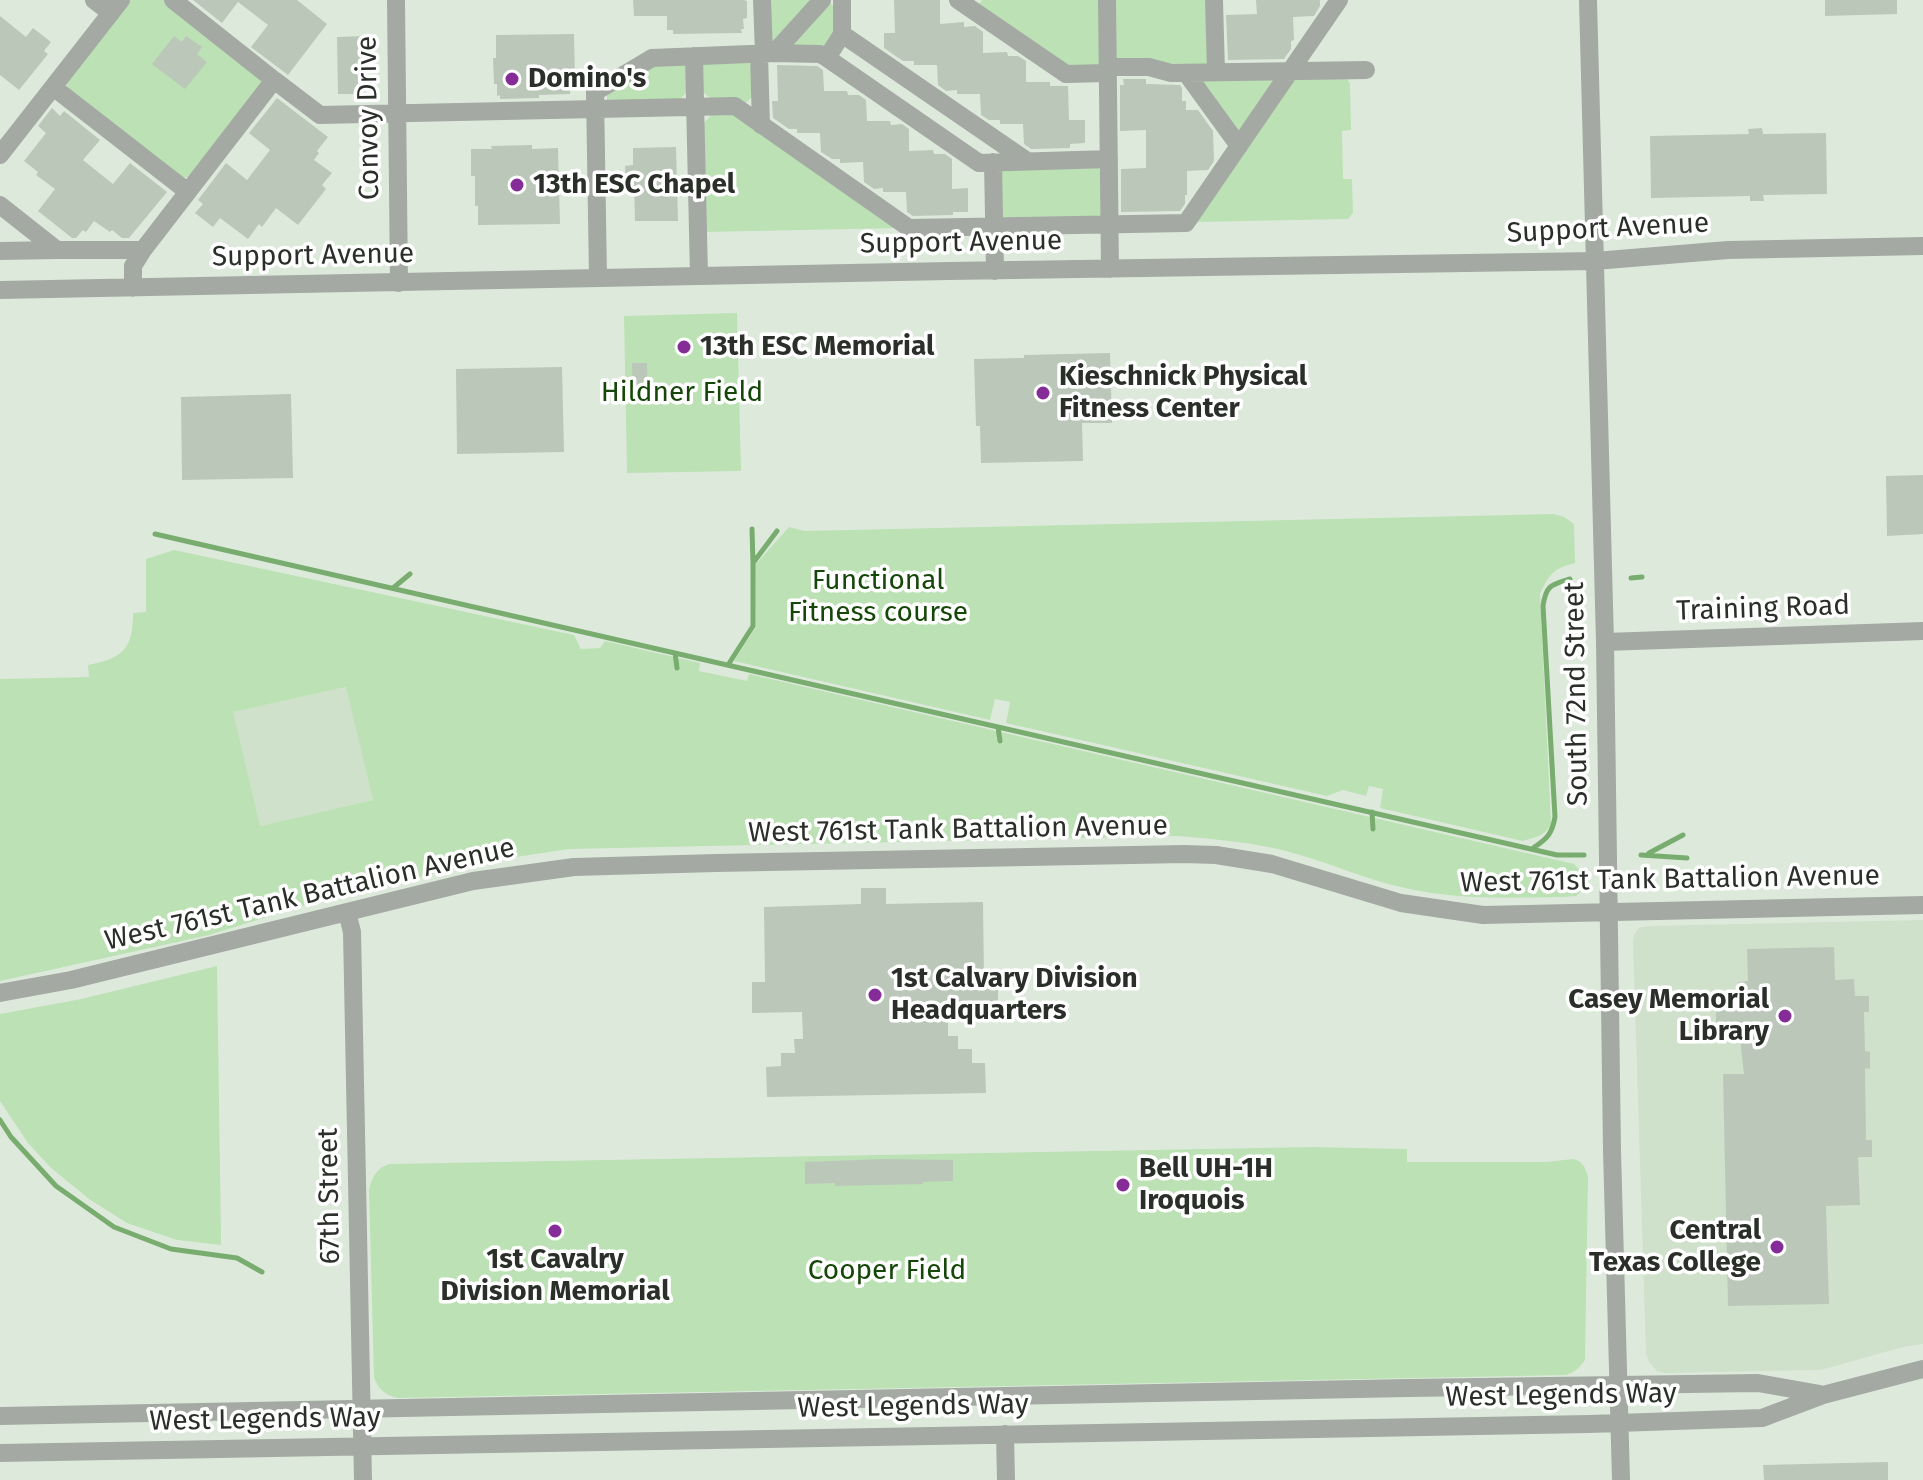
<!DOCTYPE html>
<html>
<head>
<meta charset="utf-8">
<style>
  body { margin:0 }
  canvas { display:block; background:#ddeadb }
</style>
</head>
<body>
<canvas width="1923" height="1480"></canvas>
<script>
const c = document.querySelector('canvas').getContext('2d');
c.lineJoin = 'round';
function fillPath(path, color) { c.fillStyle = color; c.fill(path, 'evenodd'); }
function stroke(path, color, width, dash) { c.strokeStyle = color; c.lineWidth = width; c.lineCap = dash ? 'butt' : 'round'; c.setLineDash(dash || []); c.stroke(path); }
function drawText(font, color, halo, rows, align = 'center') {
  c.font = font + ' "Fira Sans",sans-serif'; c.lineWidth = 7; c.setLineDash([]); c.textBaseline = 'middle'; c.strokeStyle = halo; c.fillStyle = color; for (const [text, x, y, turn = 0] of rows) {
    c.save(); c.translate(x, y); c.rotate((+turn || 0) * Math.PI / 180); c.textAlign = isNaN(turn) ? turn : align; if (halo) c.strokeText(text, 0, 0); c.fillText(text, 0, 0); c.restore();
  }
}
fillPath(new Path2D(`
  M347 687 373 800 260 826 232 712Z
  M1923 920V1344L1903 1347 1821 1370 1664 1373 1657 1371 1649 1362 1646 1354 1633 940 1635 933 1639 928 1647 926Z`), '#cfe1cb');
fillPath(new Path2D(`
  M128 0H163L261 76V90L194 175 181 179 69 92 67 86 68 80Z
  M766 0H815L774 46 768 44Z
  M828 0 836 9V31L825 49 793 50 792 41Z
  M982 0H1099L1102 58 1098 67 1067 69 977 7Z
  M1111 0H1209L1208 67 1115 60Z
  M747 61 754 68 755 94 747 102 715 103 699 88 698 63Z
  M690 62 691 88 675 104 607 103V91L653 63Z
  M1277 77 1239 137 1194 78Z
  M1298 77 1347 78 1350 84 1351 130 1342 131 1343 179H1352L1353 213 1348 219 1196 222 1284 87Z
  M715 111H732L900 228 705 232 700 127Z
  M1005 168H1098L1102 173V217L1002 219 1000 171Z
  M737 313 741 471 627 473 624 316Z
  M1554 514 1564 517 1574 524 1575 563C1554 568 1549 574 1540 594L1551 824C1545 836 1536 837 1523 841L1380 808 1383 789 1369 786 1366 796 1343 790 1327 796 1006 723 1010 702 995 699 990 720 734 661 756 627 755 565 789 527 805 531Z
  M174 550 574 635 581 649 600 648 605 641 700 663 699 671 747 681 749 674 1574 864 1585 876 1586 887 1576 896 1564 897C1511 898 1457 900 1405 888 1363 879 1324 860 1282 850 1248 842 1213 839 1179 836L569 849 496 860 358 891 354 876 325 883 328 898 209 935 0 981V679L89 677 88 665C123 658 133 649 133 613L146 612V559ZM346 687 373 800 260 826 233 712Z
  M217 966 221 1236V1245L177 1240 127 1223 89 1199 51 1168 28 1143 0 1101V1014L81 999Z
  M1313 1147 1407 1149V1162H1546L1573 1159 1579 1161 1584 1166 1588 1176 1585 1360C1579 1368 1575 1372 1566 1375L398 1398C385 1395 378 1389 374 1377L369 1190C372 1177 376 1169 389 1164Z`), '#bce1b5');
stroke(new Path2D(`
  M752 529 753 563
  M155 534 1557 855H1584
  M1631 578 1642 577
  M393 588 410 574
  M675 653 677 668
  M728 665 753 626V563L777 531
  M998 727 1000 741
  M1372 812 1373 829
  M1533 848C1547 839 1552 834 1555 817L1543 606C1546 585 1551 585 1570 579
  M1649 853 1683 835
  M1641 855 1687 858
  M0 1120 11 1137 56 1186 114 1227 171 1249 237 1258 262 1272`), '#79ac6f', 5);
fillPath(new Path2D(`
  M193 0H297L327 24 288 75 251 47 268 25 238 2 222 23Z
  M633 0H743L747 1V18L743 19 744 29H741L742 33 673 34V30H667V16H634Z
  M894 0H940V24L964 22V27L975 26 983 32V53L1007 52 1008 56H1018L1026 61V82H1050V86H1068L1069 120H1085V143L1070 144V148L1031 149 1024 144 1023 124H1000V120H989L981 115 980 94H957V90L946 91 938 85 937 65H914V61H903L884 48V33H895Z
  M1256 0H1320V6L1314 16 1293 17 1294 40 1291 41V49L1284 59 1228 60 1226 15 1257 14Z
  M1825 0H1897V14L1825 16Z
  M0 16 26 37 33 28 51 42 44 51 48 54 19 90 0 75Z
  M574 34 575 82H570V94L539 95V98L500 99V95L497 96V84H494L493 58H496V35Z
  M174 36 182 42 186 36 202 47 197 54 207 62 185 89 152 64Z
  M365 36 366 94H338L337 37Z
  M777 65 817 66 823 70 824 91H847L848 95H859L866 100 867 121H890L891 125 902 124 909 129V151L933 150 934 154H945L952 159V189L968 188V212H953V215L913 216 907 212 906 192H883V188L874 189 864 182 863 162 840 163V159H832L821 152 820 133H797V129H789L773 118 772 101H778Z
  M1123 79H1146V84L1180 85 1182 88V101H1186V110H1198L1213 131 1214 161 1208 170 1187 171V195H1185V204L1180 211 1121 212V169L1146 168V130L1120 131V85H1124Z
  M277 98 328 137 317 151 319 153 314 160 332 173 322 185 326 189 298 225 276 208 262 227 259 224 248 239 220 218 213 227 195 213 203 204 198 200 226 163 247 180 270 150 249 133Z
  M52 108 60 116 64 111 100 140 83 160 113 184 130 163 167 192 129 238H122L112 230 110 232 94 221 86 232 83 230 76 238H72L38 211 55 189 36 175 38 172 24 161 46 133 38 126Z
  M1762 128 1763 134 1826 133 1827 194 1763 195 1764 201H1750V196L1651 198 1650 136 1749 134 1748 129Z
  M532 145V149L558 148 560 224 478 225V206H475V176H471V149H492L491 146Z
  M676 147 678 221H635L634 185H626L625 166 633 165V148Z
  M1110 353 1112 423H1082L1083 461 981 463 980 426H976L974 359 1024 358V355Z
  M632 363H647L648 402H633Z
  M562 367 564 452 457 454 456 369Z
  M291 394 293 478 182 480 181 397Z
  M1923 475V534L1887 536 1886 476Z
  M861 888H886V904L983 902 984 978 998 977V1008L948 1009V1036H958V1049H972V1063H985L986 1093 767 1097 766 1067 781 1066V1053H795L794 1039H803L802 1012 752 1013V982H765L764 907 861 904Z
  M1834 947 1835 980 1854 979 1855 996H1869V1012H1864L1865 1051 1870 1052V1069L1865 1068 1866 1140H1872V1157H1858L1860 1205 1826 1206 1829 1304 1728 1306 1723 1074H1744L1739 1031 1716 1032V1001L1738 1000V982L1748 981 1747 949Z
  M882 1159 953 1160V1181L923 1182V1184L835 1186V1183L805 1184V1162Z
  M1888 1462V1480H1764L1763 1465Z`), '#bbc8b9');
stroke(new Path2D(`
  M94 0 111 13
  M396 0 399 283
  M762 0 764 53
  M958 0 1066 74 1107 73
  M1107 0 1110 269
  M1214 0 1216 72
  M1588 0 1605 642 1612 1150 1621 1480
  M842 34 1027 161
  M774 53 820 54 827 58 842 34V0
  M759 54 761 125
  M694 56 699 276
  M827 58 979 163 1109 159
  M1107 67H1149L1171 73 1366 70
  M1186 73 1239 146
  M274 80 320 115 735 106 909 228 1186 223 1339 0
  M53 87 188 192
  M0 155 121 0
  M993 162 995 271
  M0 205 57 250H143L274 80 173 0
  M0 251 57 250
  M598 278 595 92 652 58 774 53 822 0
  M133 288V266L143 250
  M0 290 949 271 1595 261 1728 250 1923 246
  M1605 642 1923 631
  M347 912 352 932 363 1480
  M0 993 71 980 473 881 574 867 716 863 1184 854 1216 855 1272 864 1401 903 1483 915 1923 905
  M0 1416 1408 1388 1758 1383 1820 1394
  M1005 1434 1006 1480
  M0 1453 1589 1424 1762 1418 1823 1395 1923 1369`), '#a4aaa3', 18);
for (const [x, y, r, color] of [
  [512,79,8,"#862c98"],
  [517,185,8,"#862c98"],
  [684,347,8,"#862c98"],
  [1043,393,8,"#862c98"],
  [875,995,8,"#862c98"],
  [1785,1016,8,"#862c98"],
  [1123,1185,8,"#862c98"],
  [555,1231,8,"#862c98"],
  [1777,1247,8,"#862c98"]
]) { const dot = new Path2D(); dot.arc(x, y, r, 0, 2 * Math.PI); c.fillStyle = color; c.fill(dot); stroke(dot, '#fff', 3); }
drawText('bold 28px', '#2a2f29', '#fff', [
  ["Domino's",528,79],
  ["13th ESC Chapel",533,185],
  ["13th ESC Memorial",700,347],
  ["Kieschnick Physical",1059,377],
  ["Fitness Center",1059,409],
  ["1st Calvary Division",891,979],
  ["Headquarters",891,1011],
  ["Casey Memorial",1769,1000,"right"],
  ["Library",1769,1032,"right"],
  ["Bell UH-1H",1139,1169],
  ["Iroquois",1139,1201],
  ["Central",1761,1231,"right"],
  ["Texas College",1761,1263,"right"],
  ["1st Cavalry",555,1260,"center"],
  ["Division Memorial",555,1292,"center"]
], 'left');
drawText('28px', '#2a2f29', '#fff', [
  ["Convoy Drive",369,118,-91],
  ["Support Avenue",1608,229,-3],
  ["Support Avenue",961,243,-1],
  ["Support Avenue",313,256,-1],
  ["Training Road",1763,609,-2],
  ["South 72nd Street",1577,694,-91],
  ["West 761st Tank Battalion Avenue",958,830,-1],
  ["West 761st Tank Battalion Avenue",1670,880,-1],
  ["West 761st Tank Battalion Avenue",310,895,-13],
  ["67th Street",330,1196,-91],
  ["West Legends Way",1561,1396,-1],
  ["West Legends Way",913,1407,-1],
  ["West Legends Way",265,1420,-1]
]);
drawText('28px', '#154808', '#fff', [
  ["Hildner Field",682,393],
  ["Functional",878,581],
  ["Fitness course",878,613],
  ["Cooper Field",887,1271]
]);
</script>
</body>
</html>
